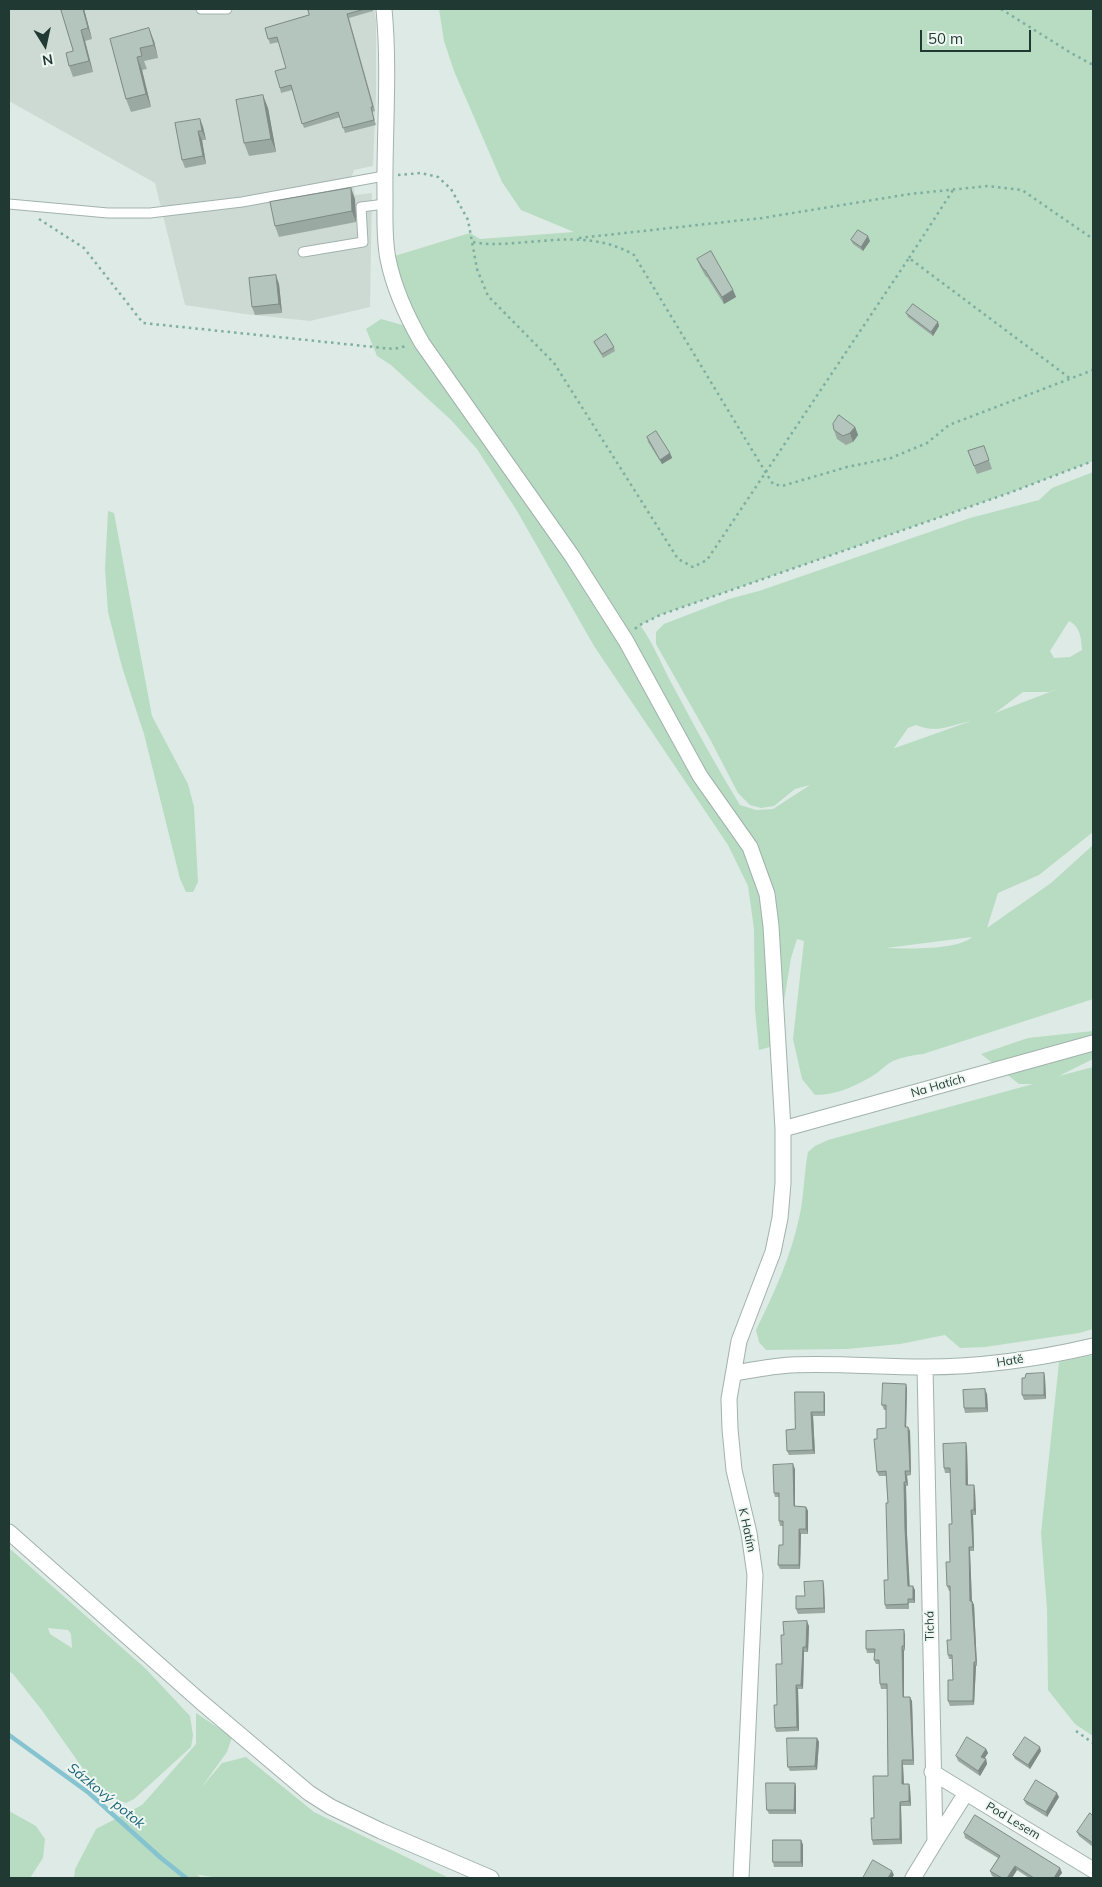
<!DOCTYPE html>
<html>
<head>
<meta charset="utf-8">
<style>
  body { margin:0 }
  #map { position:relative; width:1102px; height:1887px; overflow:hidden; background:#deeae5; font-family:Mulish,sans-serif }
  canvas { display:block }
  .frame { position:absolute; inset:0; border:10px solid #203a33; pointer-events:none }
  .north { position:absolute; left:20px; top:20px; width:50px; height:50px; -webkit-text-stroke:4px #eff7f3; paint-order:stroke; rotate:170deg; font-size:14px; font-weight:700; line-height:20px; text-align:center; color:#203a33 }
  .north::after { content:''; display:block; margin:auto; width:18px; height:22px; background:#203a33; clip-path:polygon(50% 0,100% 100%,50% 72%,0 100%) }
  .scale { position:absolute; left:920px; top:30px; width:111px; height:22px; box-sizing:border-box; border:2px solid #203a33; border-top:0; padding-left:6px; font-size:15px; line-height:18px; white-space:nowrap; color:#203a33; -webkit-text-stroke:4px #eff7f3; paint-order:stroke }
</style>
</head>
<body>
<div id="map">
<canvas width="1102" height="1887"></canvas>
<div class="frame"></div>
<div class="north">N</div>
<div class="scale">50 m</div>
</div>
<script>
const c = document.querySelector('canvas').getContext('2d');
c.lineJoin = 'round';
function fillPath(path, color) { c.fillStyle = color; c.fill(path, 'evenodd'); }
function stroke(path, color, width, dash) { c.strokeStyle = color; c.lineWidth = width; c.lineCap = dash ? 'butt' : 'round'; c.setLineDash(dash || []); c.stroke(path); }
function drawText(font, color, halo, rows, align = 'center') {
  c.font = font + ' Mulish,sans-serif'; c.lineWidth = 4; c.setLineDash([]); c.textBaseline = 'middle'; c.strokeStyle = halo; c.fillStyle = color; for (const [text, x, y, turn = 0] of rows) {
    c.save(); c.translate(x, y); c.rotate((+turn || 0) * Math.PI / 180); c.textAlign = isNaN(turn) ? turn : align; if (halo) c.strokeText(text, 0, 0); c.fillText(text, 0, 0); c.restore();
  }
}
fillPath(new Path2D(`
  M9 9H374L376 20V95L373 166 354 170 352 176 355 195 372 193 370 307 310 321 245 314 185 305 155 183 9 101Z`), '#cddad4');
fillPath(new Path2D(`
  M439 9H1093V461L1009 493 660 615 640 625C654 644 662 666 673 686 695 727 716 766 740 805L756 810 773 809 810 785 795 789 774 806 761 808 750 805 738 793 711 741 656 644V632L664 624 729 599 759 591 970 518 1039 500 1052 488 1093 472V832L1039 875 998 893 987 928 1051 883 1093 845V999L923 1054C912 1055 903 1057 893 1061 887 1064 882 1069 877 1073 858 1085 838 1095 815 1095L802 1079 793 1039 804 941 797 939 791 958 777 1045 759 1050 755 1010 754 929 748 886 728 845 594 646 517 511 477 449 451 420 391 365 377 356 366 329 381 319 413 328 388 258 470 233 480 239 574 232 521 210 502 182 454 71 444 41ZM1069 621C1081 627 1081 639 1082 650L1070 657 1054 658 1050 651ZM1063 687 995 713 1023 692H1049ZM971 721 895 748H894L908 728 916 725C938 734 950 725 971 721ZM972 937C959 950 906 949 886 948Z
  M108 511 114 513 152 716 188 784 194 807 198 882 193 892H186L180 879 144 734 122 667 108 612 105 569Z
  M1093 1031V1059L1059 1076 1093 1067V1329L1079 1333 985 1347 960 1348 945 1335 900 1344 847 1349 766 1350 759 1342 756 1330C775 1291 791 1257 800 1214 804 1194 804 1173 808 1152L815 1146 828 1140 1033 1084H1019L981 1054 1028 1038Z
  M1093 1355V1736L1075 1724 1048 1690 1047 1609 1041 1533 1059 1362Z
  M9 1548 146 1669 190 1716 193 1735 191 1747 134 1799 126 1803 100 1793 41 1709 13 1674 9 1671ZM48 1628 68 1630 71 1634 72 1648 50 1634Z
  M196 1713 232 1737 227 1752 201 1788 222 1763 246 1757 314 1812 449 1878H220L199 1875 196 1873 201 1878H74L75 1869 96 1829 142 1805 196 1744Z
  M9 1811 36 1826 45 1839 43 1858 30 1878H9Z`), '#b7dcc2');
stroke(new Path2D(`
  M9 1735 89 1793 161 1858 186 1878`), '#85c3d0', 4.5);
const service = new Path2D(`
  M201 9H227
  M9 204 108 213H150L242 202 384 176
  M303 252 363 242 361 207 385 204`);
const minor = new Path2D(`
  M384 9C390 72 384 135 385 198 385 218 384 239 388 259 394 289 407 317 422 343L572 556 626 641 700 776 750 847 767 894 771 926 783 1129V1183L780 1218 773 1252 739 1341 729 1399 730 1429 734 1470 749 1533 755 1575 741 1878
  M783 1129 1093 1043
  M735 1373C753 1370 772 1366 791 1365 836 1363 880 1367 924 1367 981 1367 1038 1359 1093 1346
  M932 1772 1093 1870
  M935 1842 966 1793
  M913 1878 935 1842 925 1367`);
const tertiary = new Path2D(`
  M9 1532 200 1701 309 1793 331 1807 381 1831 491 1878`);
stroke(service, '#a1b2ac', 11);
stroke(minor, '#a1b2ac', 17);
stroke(tertiary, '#a1b2ac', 17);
stroke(new Path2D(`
  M1001 9 1071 53 1093 65
  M398 175 421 173 438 177 451 189 468 220 477 269 488 296 554 363 678 559 693 567 707 560 909 258 1071 379
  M39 219 84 248 143 323 393 349 407 346
  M579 238 762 218 910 194 988 186 1022 190 1093 239
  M473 242C487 245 501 244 516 243 556 240 597 233 634 255L766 473 773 484 782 486 847 467 891 458 927 443 949 425 1093 370
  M909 258 953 190
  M635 629 638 626 660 615 1009 493 1093 461
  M1076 1731 1093 1743`), '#7eaea0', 2.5, [2.5, 4]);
stroke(service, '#fff', 9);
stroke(minor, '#fff', 15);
stroke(tertiary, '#fff', 15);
fillPath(new Path2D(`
  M61 9H84L92 39 85 41 93 72 73 77 69 66 73 51Z
  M308 9H373V11L349 18 375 111 372 112 376 125 345 133 340 117 304 128 292 90 281 93 280 88 286 68 279 42 270 44 265 28 309 15Z
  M110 39 154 41 158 58 144 61 147 69 142 70 151 107 131 112 126 99Z
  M268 108 276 152 249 156 244 143Z
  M200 119 203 127 206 140H202L206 164 185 168 182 160Z
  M355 199 356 222 279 237 275 226Z
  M851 240 870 241 863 251 853 244Z
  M697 259 733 290 736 297 724 304 707 277H706L700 266Z
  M279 284 282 313 255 315 252 307Z
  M906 313 938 322 939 326 933 336 908 317Z
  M594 342 614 347 615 351 603 358 596 346Z
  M855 427 858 435 853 442 846 445 837 439 834 430Z
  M647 437 670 453 672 458 662 464 648 442Z
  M984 446 992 469 977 474 968 451Z
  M1044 1373 1045 1378 1046 1399 1024 1400 1022 1395Z
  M907 1388 906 1427H908L910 1431 911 1475 907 1476 908 1486H906L907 1534 909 1586 915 1590V1603H909V1609H886L885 1605 888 1580V1503L886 1476H879L877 1472V1439L886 1428V1410H884L882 1405Z
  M824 1392 825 1396V1416H813L815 1454 789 1455 787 1451 795 1429Z
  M987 1394 988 1412 965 1413 964 1408Z
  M967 1447 968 1485 975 1490 976 1515H973L974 1551H970L972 1601 974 1605 977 1666H976L974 1705 950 1706 948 1701 953 1680 952 1659H949L948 1655 951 1640 950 1591H949L947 1586 950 1562 952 1524 951 1473H945L944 1468Z
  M795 1469V1506L806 1507 808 1511V1534H801L800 1569H780L778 1565 783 1545V1526H780L779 1521V1497H775L774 1493Z
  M824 1585 825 1613 798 1614 796 1609 805 1596Z
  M809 1626 808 1652H804L803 1689H798L799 1731 776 1732 775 1728 782 1664 784 1635Z
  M905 1635V1650L904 1651V1697L912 1701 914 1765H903L904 1784H909L910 1788 911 1806H901L902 1844 873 1845 872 1840 874 1818 888 1776 887 1689H881L880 1684 879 1664H876L874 1660 875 1653H867L866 1649Z
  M817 1738 819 1742 817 1770 790 1771 788 1767Z
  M986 1749 988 1753 984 1758 986 1759 987 1764 980 1776 958 1761 956 1756Z
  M1041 1751 1030 1769 1015 1759 1013 1755Z
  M795 1783 796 1787V1814H769L767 1810Z
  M1059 1797 1047 1817 1026 1804 1024 1800Z
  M1093 1816V1847L1079 1836 1077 1832Z
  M964 1833 1060 1868 1062 1873 1058 1878H1029L1017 1870 1012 1878H996L992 1876 990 1871 998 1858 965 1838Z
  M801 1840 803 1845V1867H774L773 1862Z`), '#9ba9a3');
fillPath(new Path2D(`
  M83 9H84L92 39 88 28Z
  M149 28 154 41 158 58 154 45Z
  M81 30 85 41 93 72 89 61Z
  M137 57 142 70 151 107 146 94Z
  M263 95 268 108 276 152 271 139Z
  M200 119 203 127 206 140 202 131Z
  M198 131 202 140 206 164 203 156Z
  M351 188 355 199 356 222 352 211Z
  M868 236 870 241 863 251 861 247Z
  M276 275 279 284 282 313 279 304Z
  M733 290 736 297 724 304 722 297Z
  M938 322 939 326 933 336 931 332Z
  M855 427 858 435 853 442 850 433Z
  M670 453 672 458 662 464 660 460Z
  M1044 1373 1045 1378 1046 1399 1044 1395Z
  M906 1384 907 1388 906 1432 905 1427Z
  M985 1389 987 1394 988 1412 986 1408Z
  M824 1392 825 1396V1416L824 1412Z
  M811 1412 813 1416 815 1454 813 1450Z
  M908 1427 910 1431 911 1475 910 1471Z
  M966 1443 967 1447 968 1490 966 1485Z
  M793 1464 795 1469V1511L794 1506Z
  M905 1471 907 1476 908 1486 906 1482Z
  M904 1482 906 1486 907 1534 910 1590 908 1586 905 1529Z
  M974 1485 975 1490 976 1515 974 1510Z
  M806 1507 808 1511V1534L806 1529Z
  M971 1510 973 1515 974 1551 973 1547Z
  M799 1529 801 1534 800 1569 799 1565Z
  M969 1547 970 1551 972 1605 970 1601Z
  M823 1581 824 1585 825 1613 824 1608Z
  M913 1586 915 1590V1603L913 1599Z
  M972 1601 974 1605 977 1666 976 1662Z
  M807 1621 809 1626 808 1652 806 1647Z
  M904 1630 905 1635V1650L904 1646Z
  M902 1646 904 1651V1701L903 1697Z
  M803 1647 804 1652 803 1689 801 1685Z
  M974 1662 976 1666 974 1705 973 1701Z
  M796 1685 798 1689 799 1731 797 1727Z
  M910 1697 912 1701 914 1765 913 1760Z
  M817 1738 819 1742 817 1770 815 1766Z
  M1040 1747 1041 1751 1030 1769 1028 1765Z
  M986 1749 988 1753 983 1761 981 1757Z
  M986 1759 987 1764 980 1776 978 1771Z
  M902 1760 903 1765 904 1788 902 1784Z
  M795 1783 796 1787V1814L794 1810Z
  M909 1784 910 1788 911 1806 909 1801Z
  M1057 1793 1059 1797 1047 1817 1046 1812Z
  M900 1802 901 1806 902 1844 900 1839Z
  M801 1840 803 1845V1867L801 1862Z
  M1015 1866 1017 1870 1012 1878H1007Z
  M1060 1868 1062 1873 1058 1878H1054Z
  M892 1871 894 1875 892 1878H888Z`), '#7e8a85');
const building = new Path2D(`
  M61 9H83L88 28 81 30 89 61 69 66 66 53 73 51Z
  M308 9H365L347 14 373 107H371L374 120 343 128 338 112 302 124 291 85 280 88 275 71 286 68 277 37 268 39 265 28 309 15Z
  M149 28 154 45 140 48 142 56 137 57 146 94 126 99 110 39Z
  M263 95 271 139 244 143 236 100Z
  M200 119 202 131H198L203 156 182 160 175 123Z
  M351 188 352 211 275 226 270 202Z
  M858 230 868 236 861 247 851 240Z
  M711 251 733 290 722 297 705 270H704L697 259Z
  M276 275 279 304 252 307 249 278Z
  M913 304 938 322 931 332 906 313Z
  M606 334 614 347 602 354 594 342Z
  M839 415 855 427 850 433 843 436 834 430 833 424Z
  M656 431 670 453 660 460 647 437Z
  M984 446 989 460 974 466 968 451Z
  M1044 1373V1395H1022V1378H1025L1026 1374Z
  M883 1383 906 1384 905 1427H908L910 1471H905L906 1482H904L905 1529 908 1586H913V1599H908V1604L885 1605 884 1580H888L886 1503H888L886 1471 877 1472 874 1439H877V1429L886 1428V1405H882Z
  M985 1389 986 1408H964L963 1390Z
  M795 1392H824V1412H811L813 1450 787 1451 786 1430 795 1429Z
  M966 1443V1485H974V1510H971L973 1547H969L970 1601H972L976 1662H974L973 1701H948V1680H953L952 1655H948L947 1640H951L950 1586H947L946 1562H950L949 1524H952L950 1468H944L943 1444Z
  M793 1464 794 1506 806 1507V1529H799V1565H778L779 1545H783V1521H779V1493H774L773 1465Z
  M823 1581 824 1608 796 1609V1596H805L804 1582Z
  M807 1621 806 1647H803L801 1685H796L797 1727 775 1728 774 1705H777L776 1664H782L781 1635H784L783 1622Z
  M904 1630V1646H902L903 1697H910L913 1760H902V1784H909V1801L900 1802V1839L872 1840 871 1818H874L873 1776H888L887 1684H880L879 1660H874L875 1649H866V1631Z
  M967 1737 986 1749 981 1757 986 1759 978 1771 956 1756Z
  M1025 1737 1040 1747 1028 1765 1013 1755Z
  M787 1738H817L815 1766 788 1767Z
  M1036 1780 1057 1793 1046 1812 1024 1800Z
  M766 1783H795L794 1810H767Z
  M1090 1813 1093 1816V1843L1077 1832Z
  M975 1815 1060 1868 1054 1878H1034L1015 1866 1007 1878H1002L990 1871 1000 1856 964 1833Z
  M773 1840H801V1862H773Z
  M873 1860 892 1871 888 1878H863Z`);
fillPath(building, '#b4c5be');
stroke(building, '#7e8a85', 1);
drawText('12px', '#203a33', '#eff7f3', [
  ["Na Hatích",938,1086,-16],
  ["Hatě",1010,1361,-9],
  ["K Hatím",747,1530,78],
  ["Tichá",930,1626,-91],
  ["Pod Lesem",1013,1821,31]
]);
drawText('italic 14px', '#1a6476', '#eff7f3', [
  ["Sázkový potok",106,1796,39]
]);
</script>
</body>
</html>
